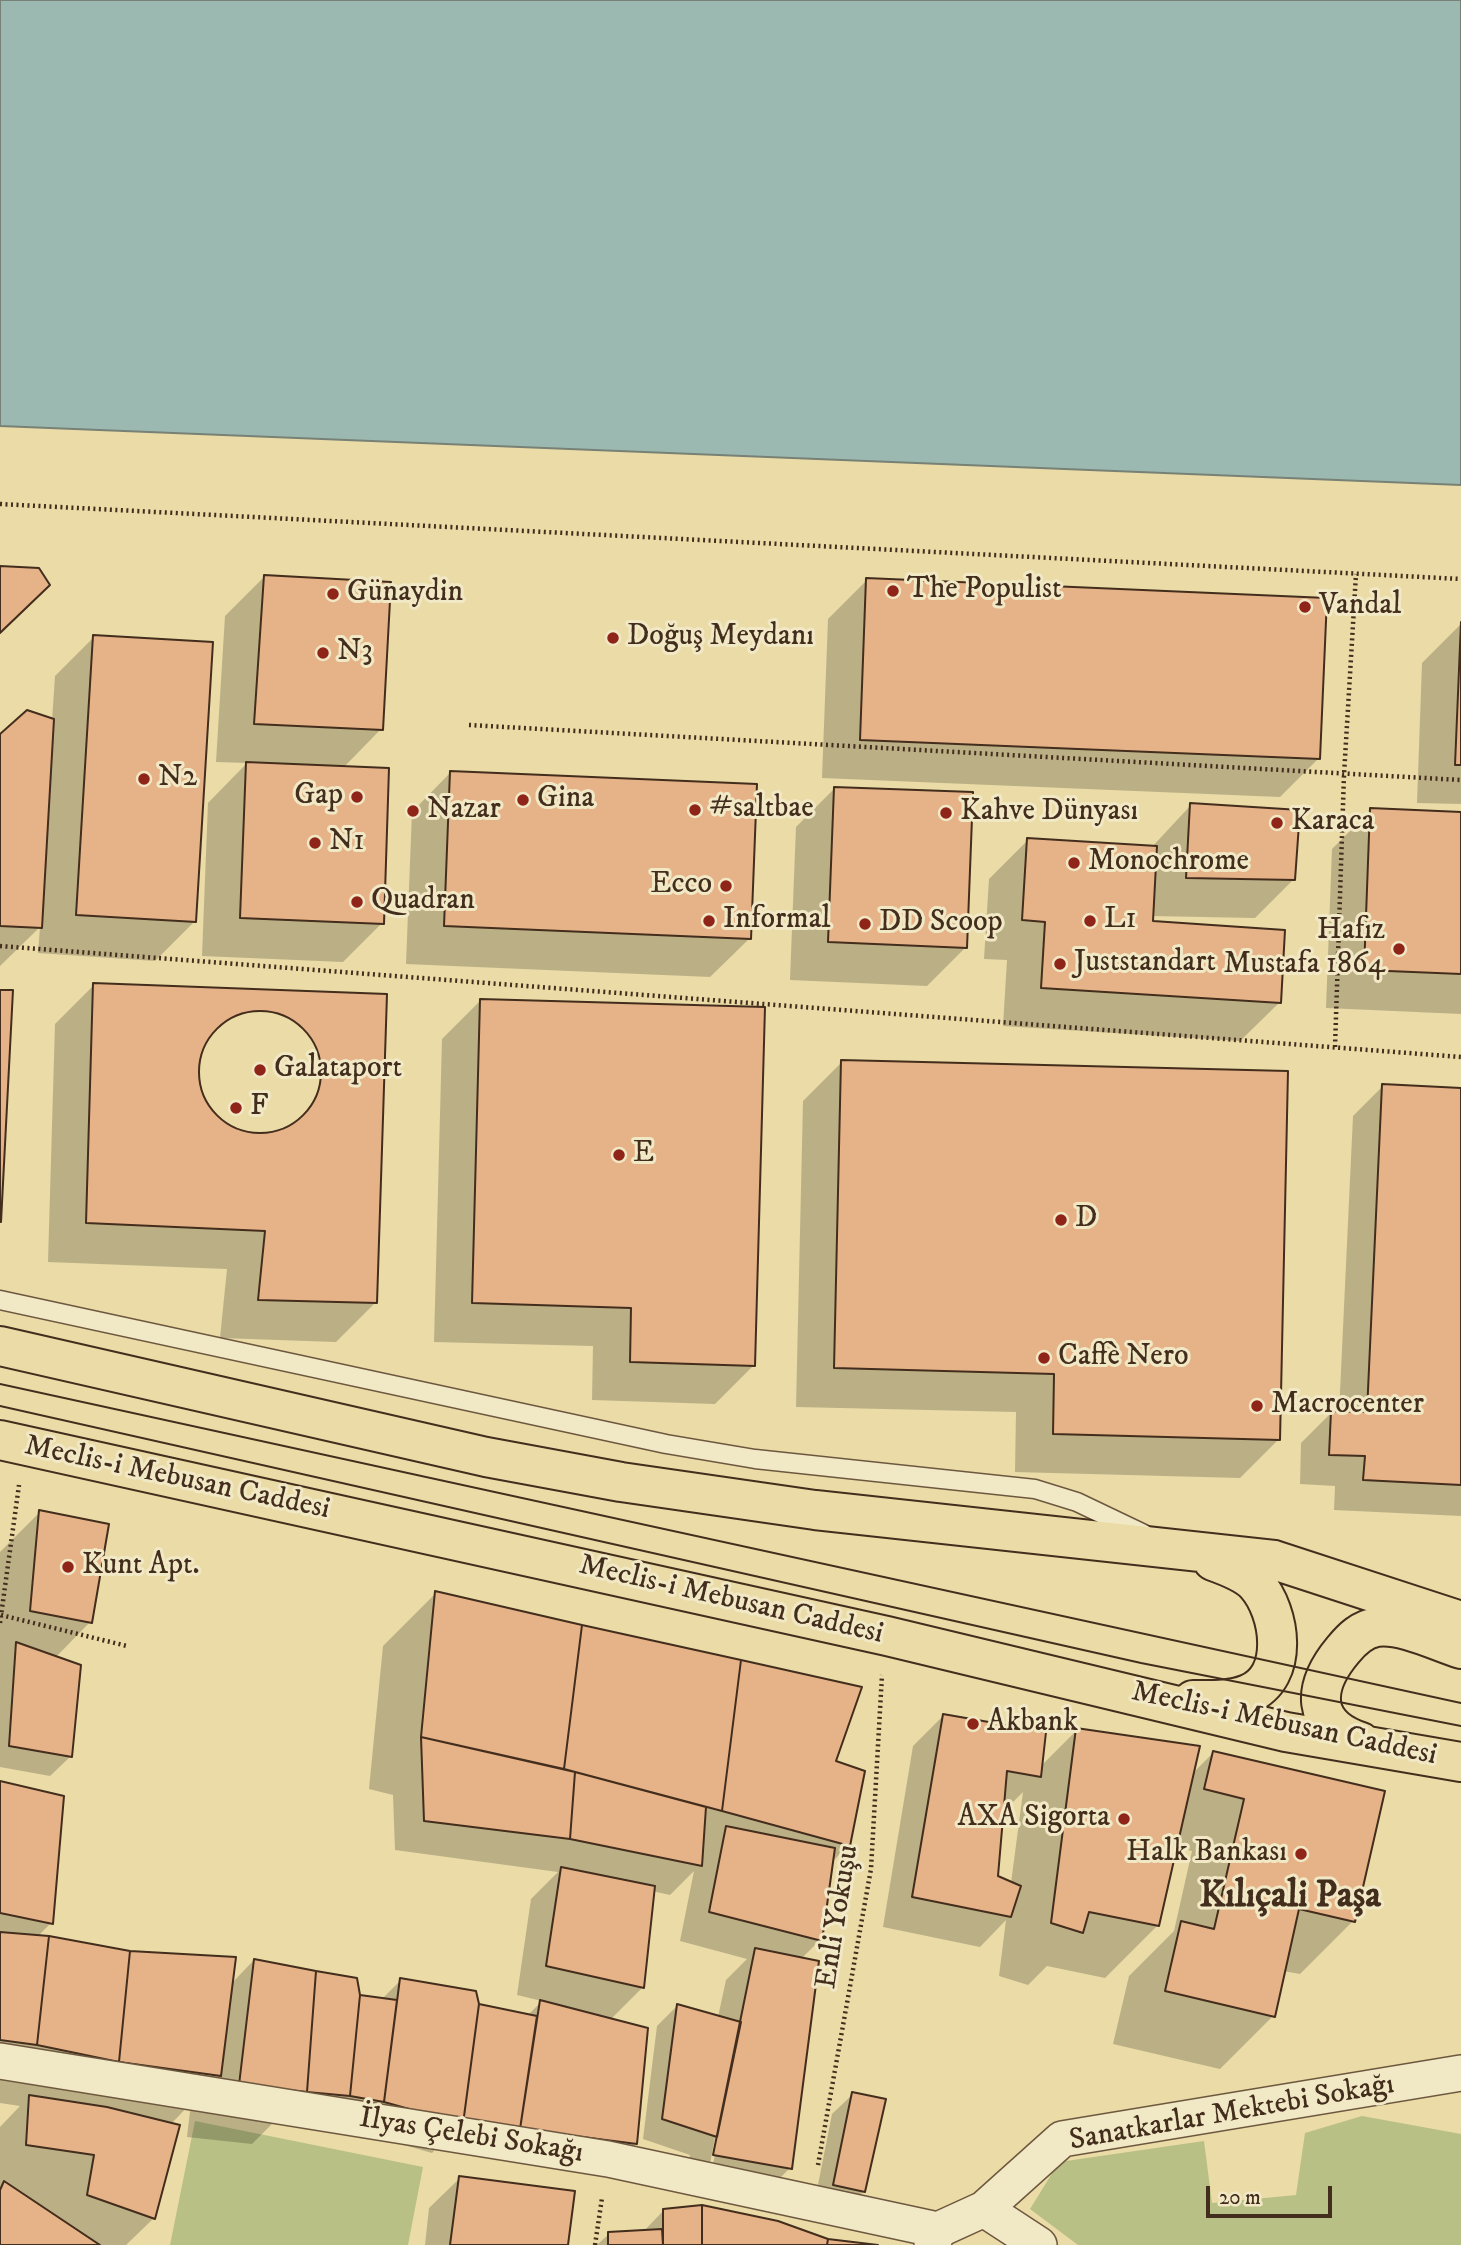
<!DOCTYPE html>
<html>
<head>
<meta charset="utf-8">
<style>
  body { margin:0 }
  #map { position:relative; width:1461px; height:2245px; overflow:hidden; background:#eadba7; font-family:"IM FELL DW Pica",serif }
  canvas { display:block }
  .scale { position:absolute; left:1206px; top:2186px; width:126px; height:32px; box-sizing:border-box; border:4px solid #432d1c; border-top:0; padding-left:9px; font-size:21px; line-height:24px; white-space:nowrap; color:#432d1c; -webkit-text-stroke:5px #f1e8c6; paint-order:stroke }
</style>
</head>
<body>
<div id="map">
<canvas width="1461" height="2245"></canvas>
<div class="scale">20 m</div>
</div>
<script>
const c = document.querySelector('canvas').getContext('2d');
c.lineJoin = 'round';
function fillPath(path, color) { c.fillStyle = color; c.fill(path, 'evenodd'); }
function stroke(path, color, width, dash) { c.strokeStyle = color; c.lineWidth = width; c.lineCap = dash ? 'butt' : 'round'; c.setLineDash(dash || []); c.stroke(path); }
function drawText(font, color, halo, rows, align = 'center') {
  c.font = font + ' "IM FELL DW Pica",serif'; c.lineWidth = 6; c.setLineDash([]); c.textBaseline = 'middle'; c.strokeStyle = halo; c.fillStyle = color; for (const [text, x, y, turn = 0] of rows) {
    c.save(); c.translate(x, y); c.rotate((+turn || 0) * Math.PI / 180); c.textAlign = isNaN(turn) ? turn : align; if (halo) c.strokeText(text, 0, 0); c.fillText(text, 0, 0); c.restore();
  }
}
fillPath(new Path2D(`
  M1362 2116 1461 2134V2245H1078L1030 2209 1059 2162 1204 2141 1212 2203 1296 2195 1305 2133Z
  M195 2121 423 2167 408 2245H170Z`), '#b9c085');
const water = new Path2D(`
  M0 0H1461V485L0 426Z`);
fillPath(water, '#9bb9b1');
stroke(water, '#788175', 2);
fillPath(new Path2D(`
  M264 577 381 729 343 768 382 923 343 962 202 956 208 803 247 763 216 762 225 616Z
  M867 580 1319 758 1280 797 822 778 828 619Z
  M1461 624V804L1417 803 1422 663Z
  M94 637 194 922 155 961 38 953 40 927 0 966V737L52 721 55 676Z
  M450 773 749 939 710 977 406 964 412 812Z
  M835 788 966 947 927 986 790 980 796 827Z
  M1191 805 1294 879 1255 918 1151 916V923L1279 1003 1240 1041 1003 1026 1007 960 984 959 989 879 1028 840 1151 848Z
  M1371 810 1461 814V1014L1326 1008 1332 849Z
  M94 985 375 1303 336 1342 220 1338 227 1269 48 1262 55 1024Z
  M481 1000 754 1365 715 1404 592 1400 593 1346 434 1342 442 1039Z
  M842 1062 1279 1439 1240 1478 1015 1472 1016 1412 796 1407 803 1101Z
  M1383 1086 1461 1090V1516L1334 1510 1335 1486 1300 1484 1301 1443 1331 1413H1339L1353 1116Z
  M40 1512 90 1622 55 1658 71 1756 50 1776 0 1767V1552Z
  M436 1593 834 1762 849 1845 831 1863 820 1940 801 1959 790 2168 760 2198 684 2185 690 2155 643 2139 657 2026 677 2006 718 2017 726 1980 747 1959 680 1941 694 1871 670 1895 652 1891 642 1988 610 2020 635 2143 605 2174 491 2158 492 2148 441 2143 432 2153 285 2111 252 2144 187 2137 191 2103 170 2125 154 2218 126 2245H0V2127L20 2106 0 2103V1783L51 1923 37 1937 231 1984 254 1960 358 1997 381 2000 401 1980 478 2006 527 2016 542 2001 517 1995 531 1899 558 1872 395 1850 393 1795 369 1789 383 1646ZM720 2132 713 2164H710L715 2137Z
  M943 1716 1040 1767 1077 1730 1192 1774 1213 1753 1353 1921 1300 1974 1283 1971 1273 2016 1220 2069 1113 2044 1129 1976 1174 1931 1192 1851 1175 1847 1158 1925 1105 1978 1047 1966 1028 1985 999 1976 1006 1920 980 1947 883 1927 913 1746ZM1023 1792 1011 1883 996 1877 1003 1805 1009 1806Z
  M853 2094 863 2192 843 2212 814 2205 832 2114Z
  M460 2178 567 2245H425L429 2208Z
  M664 2210 828 2241 862 2245H597L609 2234 643 2232Z`), '#0003');
const building = new Path2D(`
  M0 566 39 568 50 585 0 633Z
  M264 575 391 582 383 730 254 724Z
  M866 578 1327 598 1320 759 860 740Z
  M1461 622V765H1455Z
  M93 635 213 642 196 922 76 915Z
  M27 710 54 719 42 928 0 926V734Z
  M246 762 389 768 384 924 240 918Z
  M450 771 757 784 751 939 444 926Z
  M834 787 973 792 967 948 828 942Z
  M1190 803 1300 810 1295 880 1186 878Z
  M1370 808 1461 812V974L1364 970Z
  M1027 838 1157 846 1153 921 1285 930 1281 1003 1041 988 1045 922 1022 920Z
  M93 983 387 994 377 1303 258 1300 265 1231 86 1223Z
  M0 990H13L1 1222H0Z
  M480 999 765 1007 755 1366 630 1362 631 1308 472 1303Z
  M199 1072a61 61 0 1 1 122 0a61 61 0 1 1-122 0Z
  M841 1060 1288 1071 1280 1440 1053 1434 1054 1374 834 1368Z
  M1382 1084 1461 1088V1485L1363 1480 1365 1456 1329 1455 1331 1411 1367 1412Z
  M39 1510 109 1524 92 1623 30 1611Z
  M435 1591 582 1625 564 1769 421 1737Z
  M582 1625 741 1660 722 1811 564 1769Z
  M16 1642 81 1665 72 1757 9 1746Z
  M741 1660 862 1687 836 1761 865 1771 850 1846 722 1811Z
  M943 1714 1046 1732 1041 1777 1007 1771 998 1876 1021 1886 1011 1917 912 1897Z
  M1076 1728 1200 1746 1159 1926 1089 1912 1083 1933 1051 1923Z
  M421 1737 575 1772 570 1839 424 1821Z
  M1213 1751 1385 1791 1355 1922 1299 1909 1275 2017 1165 1991 1181 1921 1214 1929 1244 1799 1204 1789Z
  M575 1772 706 1807 702 1866 570 1839Z
  M0 1781 64 1796 53 1924 0 1913Z
  M726 1826 835 1848 822 1941 709 1912Z
  M561 1867 655 1886 644 1988 546 1966Z
  M0 1932 49 1936 37 2045 0 2040Z
  M49 1936 130 1951 119 2062 37 2045Z
  M755 1948 819 1961 792 2169 713 2155Z
  M130 1951 236 1957 221 2076 119 2062Z
  M254 1959 316 1971 307 2092 239 2085Z
  M316 1971 357 1978 360 1995 350 2096 307 2092Z
  M400 1978 476 1991 479 2004 463 2124 384 2102Z
  M360 1995 397 2000 384 2102 350 2096Z
  M540 2000 648 2028 637 2144 520 2129Z
  M479 2004 537 2016 520 2129 463 2124Z
  M677 2004 741 2022 717 2137 662 2119Z
  M852 2092 886 2099 865 2192 833 2185Z
  M29 2095 107 2107 180 2125 155 2219 87 2195 94 2155 26 2145Z
  M459 2176 575 2191 568 2245H450Z
  M4 2181 100 2245H0V2190Z
  M702 2205V2245H663V2209Z
  M702 2205 778 2221 828 2239 827 2245H702Z
  M662 2229 663 2245H608V2232Z
  M828 2239 878 2245H827Z`);
fillPath(building, '#e6b288');
stroke(building, '#432d1c', 2);
const lane = new Path2D(`
  M0 1300 666 1444 755 1459 1035 1489 1077 1502 1144 1534`);
const street = new Path2D(`
  M0 2061 608 2159 938 2230
  M984 2209 1039 2245
  M932 2245 938 2230 984 2209 1062 2139 1461 2073`);
const primary = new Path2D(`
  M0 1346 486 1457 621 1482 815 1510 1274 1560 1461 1621
  M0 1440 887 1636 1286 1732 1461 1762
  M1193 1700C1211 1700 1231 1701 1248 1694 1290 1677 1281 1612 1256 1584 1246 1573 1227 1566 1213 1561
  M1361 1742C1310 1725 1312 1687 1343 1650 1352 1639 1362 1629 1377 1627 1403 1624 1436 1641 1461 1649`);
stroke(lane, '#6d583f', 21);
stroke(street, '#6d583f', 38);
stroke(primary, '#432d1c', 42);
stroke(new Path2D(`
  M0 504 1461 579
  M469 725 1461 780
  M0 946 1461 1057
  M1335 1047 1344 775 1356 574
  M1 1615 127 1646
  M0 1623 19 1485
  M818 2165 871 1869 882 1675
  M595 2245 602 2198`), '#432d1c', 4.5, [2, 3.5]);
stroke(lane, '#f1e8c6', 18);
stroke(street, '#f1e8c6', 35);
stroke(primary, '#eadba7', 38);
stroke(new Path2D(`
  M0 1384 1461 1703
  M0 1406 1141 1663 1461 1726`), '#432d1c', 2);
for (const [x, y, r, color] of [
  [893,591,7,"#8f2418"],
  [333,594,7,"#8f2418"],
  [1305,607,7,"#8f2418"],
  [613,638,7,"#8f2418"],
  [323,653,7,"#8f2418"],
  [144,779,7,"#8f2418"],
  [357,797,7,"#8f2418"],
  [523,800,7,"#8f2418"],
  [695,810,7,"#8f2418"],
  [413,811,7,"#8f2418"],
  [946,813,7,"#8f2418"],
  [1277,823,7,"#8f2418"],
  [315,843,7,"#8f2418"],
  [1074,863,7,"#8f2418"],
  [726,886,7,"#8f2418"],
  [357,902,7,"#8f2418"],
  [709,921,7,"#8f2418"],
  [1090,921,7,"#8f2418"],
  [865,924,7,"#8f2418"],
  [1399,949,7,"#8f2418"],
  [1060,964,7,"#8f2418"],
  [260,1070,7,"#8f2418"],
  [236,1108,7,"#8f2418"],
  [619,1155,7,"#8f2418"],
  [1061,1220,7,"#8f2418"],
  [1044,1358,7,"#8f2418"],
  [1257,1406,7,"#8f2418"],
  [68,1567,7,"#8f2418"],
  [973,1724,7,"#8f2418"],
  [1124,1819,7,"#8f2418"],
  [1301,1854,7,"#8f2418"]
]) { const dot = new Path2D(); dot.arc(x, y, r, 0, 2 * Math.PI); c.fillStyle = color; c.fill(dot); stroke(dot, '#f1e8c6', 2.5); }
drawText('30px', '#432d1c', '#f1e8c6', [
  ["The Populist",907,591],
  ["Günaydin",347,594],
  ["Vandal",1319,607],
  ["Doğuş Meydanı",627,638],
  ["N3",337,653],
  ["N2",158,779],
  ["Gap",343,797,"right"],
  ["Gina",537,800],
  ["#saltbae",709,810],
  ["Nazar",427,811],
  ["Kahve Dünyası",960,813],
  ["Karaca",1291,823],
  ["N1",329,843],
  ["Monochrome",1088,863],
  ["Ecco",712,886,"right"],
  ["Quadran",371,902],
  ["Informal",723,921],
  ["L1",1104,921],
  ["DD Scoop",879,924],
  ["Hafız",1385,932,"right"],
  ["Mustafa 1864",1385,966,"right"],
  ["Juststandart",1074,964],
  ["Galataport",274,1070],
  ["F",250,1108],
  ["E",633,1155],
  ["D",1075,1220],
  ["Caffè Nero",1058,1358],
  ["Macrocenter",1271,1406],
  ["Kunt Apt.",82,1567],
  ["Akbank",987,1724],
  ["AXA Sigorta",1110,1819,"right"],
  ["Halk Bankası",1287,1854,"right"]
], 'left');
drawText('30px', '#432d1c', '#f1e8c6', [
  ["Meclis-i Mebusan Caddesi",177,1479,12],
  ["Meclis-i Mebusan Caddesi",731,1601,13],
  ["Meclis-i Mebusan Caddesi",1284,1725,12],
  ["Enli Yokuşu",839,1917,-81],
  ["Sanatkarlar Mektebi Sokağı",1232,2114,-10],
  ["İlyas Çelebi Sokağı",471,2137,9]
]);
drawText('bold 37px', '#432d1c', '#f1e8c6', [
  ["Kılıçali Paşa",1290,1898]
]);
</script>
</body>
</html>
